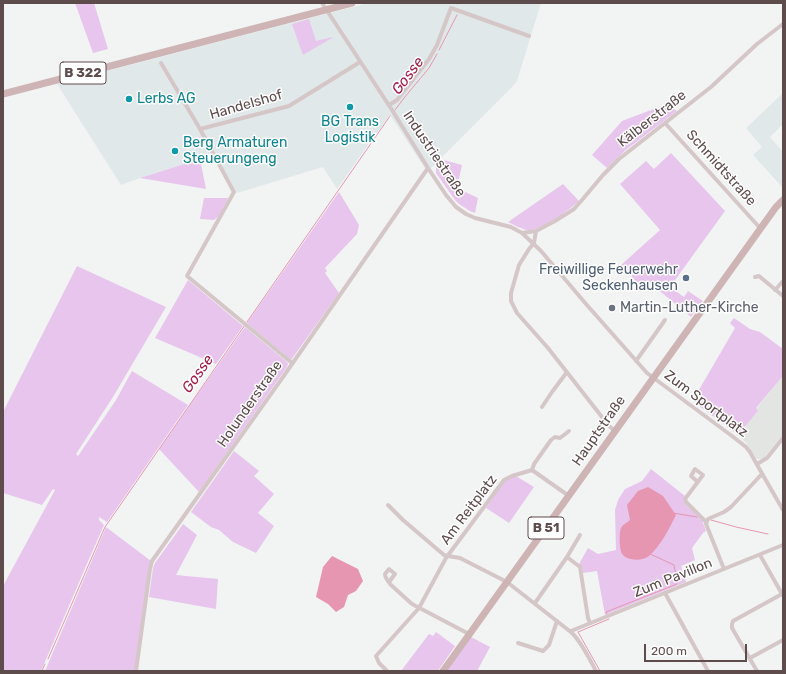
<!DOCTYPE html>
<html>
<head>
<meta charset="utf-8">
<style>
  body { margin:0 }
  #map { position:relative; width:786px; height:674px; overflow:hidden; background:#f2f4f3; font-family:Rubik,sans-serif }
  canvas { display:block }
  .frame { position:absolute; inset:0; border:4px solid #5e4b4c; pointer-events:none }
  .scale { position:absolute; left:644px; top:644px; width:103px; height:18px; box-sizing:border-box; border:2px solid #5e4b4c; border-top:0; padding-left:5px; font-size:12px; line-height:14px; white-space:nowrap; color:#5e4b4c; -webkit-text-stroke:3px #fff; paint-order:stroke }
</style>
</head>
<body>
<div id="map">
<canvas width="786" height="674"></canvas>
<div class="frame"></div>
<div class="scale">200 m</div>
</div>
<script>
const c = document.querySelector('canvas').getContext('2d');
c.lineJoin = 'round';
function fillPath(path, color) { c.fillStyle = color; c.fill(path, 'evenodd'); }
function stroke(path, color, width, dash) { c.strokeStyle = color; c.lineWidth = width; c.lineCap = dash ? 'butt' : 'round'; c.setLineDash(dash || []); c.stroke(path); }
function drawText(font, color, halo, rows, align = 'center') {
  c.font = font + ' Rubik,sans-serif'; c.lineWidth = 3; c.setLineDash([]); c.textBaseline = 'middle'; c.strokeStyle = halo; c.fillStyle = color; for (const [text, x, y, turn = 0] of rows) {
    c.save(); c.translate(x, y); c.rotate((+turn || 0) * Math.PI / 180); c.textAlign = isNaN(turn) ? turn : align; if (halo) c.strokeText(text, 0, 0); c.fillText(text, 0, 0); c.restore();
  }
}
fillPath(new Path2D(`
  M368 3H541L517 81 513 86 431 168 428 173 390 115 368 145 337 189 323 167 237 193 214 151 200 159 140 178 121 185 57 84Z
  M783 93V124L770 137 783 152V188L753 155 762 147 746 128Z`), '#e0e8ea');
fillPath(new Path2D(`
  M783 376V435L764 458 762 459H758L756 458 746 443 738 435 758 411 756 409Z`), '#e3e5e3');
fillPath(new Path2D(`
  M75 3H94L108 49 93 53Z
  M309 19 316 41 333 37 332 38 303 55 292 24Z
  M667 104 677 111 627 149 607 168 592 155 622 121Z
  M671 153 725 211 670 287 684 297 688 291 703 301 691 317 649 282 643 289 621 265 660 230 620 184 646 161 654 169Z
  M200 159 206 189 140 178Z
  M440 159 462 165 457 188 478 198 475 213 470 211 459 204 455 200 436 173V163Z
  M563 184 579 201C569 210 540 232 526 230 520 228 514 225 508 222Z
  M339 192 359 225 357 234 325 268 327 271 325 273 339 293 291 360 247 323Z
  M204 198H228L219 216 214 220 200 219Z
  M77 266 166 307 113 397 76 454 78 456 116 400 132 371 188 405 107 522 99 517V520L104 525 89 559 41 671H3V586L55 490 53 489 42 505 3 493V412Z
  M188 280 243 326 216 364 155 338Z
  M734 318 750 329 760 332 783 349V376L756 408 758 411 738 435 694 402 695 401 693 400 735 328 730 323Z
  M245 327 287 362 288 364 287 367 199 492 159 449Z
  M234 451 259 471 254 476 274 494 258 513 274 526 256 553 233 542 219 530 211 527 191 512Z
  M651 469 685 496 683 500 686 505 702 520 706 531 703 533 692 548 695 560 681 566 686 582 605 615 597 571 583 573 579 564 588 548 598 554 616 550 615 510 618 500 625 489 642 481Z
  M516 476 534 487 509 523 486 508 505 480Z
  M183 524 197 535 176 575 218 579 216 609 149 597 153 568 155 563Z
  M106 527 151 561 135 671H45Z
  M436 632 455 646 438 671H401L429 634 433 636Z
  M471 637 490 647 477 671H446Z`), '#e7c5ed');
fillPath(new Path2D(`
  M648 487 663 496 676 515C669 529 661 545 649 556 643 561 628 561 623 555 619 551 619 533 621 528 623 524 627 523 630 520L627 505 638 491Z
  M332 556 358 569 363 581 356 591 348 595 344 607 336 612 328 604 316 597 323 567Z`), '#e696b0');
stroke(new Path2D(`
  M457 4V3
  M439 50 457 15
  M395 110 404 98 429 68 437 54
  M247 322 390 116
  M673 513 697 517
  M711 520 736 527 768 534
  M607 614 606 612 677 584 674 565 650 554
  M48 659 105 527 245 325
  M42 671 45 664
  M600 671 578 632 609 619`), '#e696b0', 1);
stroke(new Path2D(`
  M322 3 392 110 428 168 446 195 456 207 466 214 475 218 511 227 522 233 541 251 586 304 647 373 732 436 746 447 750 452 760 470 783 510
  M161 63 200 129 234 192 187 276 292 363
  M389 105 397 100 429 59 437 45 451 8 529 36
  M665 123 760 228
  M200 129 289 106 360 62
  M522 233 536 231
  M755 277 759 276 783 296
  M775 290 783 281
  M636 361 665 320
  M542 407 552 392 567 372
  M615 431 609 426 548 348 517 313 511 301V293L519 265 529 249 534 243 536 231 555 221 574 209 582 200 603 175 619 159 711 87 757 44 783 24
  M757 464 767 458 783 438
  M532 470 534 464 551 440 555 437 560 438 569 431
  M532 470 569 496
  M698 482 691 476 695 469 703 475 685 499 686 502 706 522
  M388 505 403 520 444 555 448 556 460 558 507 582 567 629C578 635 590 660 596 671
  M567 557 580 567 588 618 590 623
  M724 569 706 524 708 519 724 512 731 507 760 476 763 475
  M389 582 395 574 389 569 385 574C385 578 388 581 391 585L412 604 469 634
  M665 593 708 671
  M535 603 567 557 580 535
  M571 631 783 545
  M518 643 543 651 549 645 557 621
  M750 658 783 640
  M136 671 150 569 152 561 283 377 428 168
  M387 671 379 663 376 656 419 608 446 558 504 480 512 476 532 470
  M757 671 732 628V624L733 621 782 594 760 555`), '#d5c7c8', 4);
stroke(new Path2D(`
  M3 94 352 3
  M443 671 776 207 783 200`), '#ceb4b5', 7);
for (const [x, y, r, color] of [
  [129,99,4,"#0f9aa8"],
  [350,107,4,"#0f9aa8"],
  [175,151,4,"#0f9aa8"],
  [686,278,4,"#5c6f8a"],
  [612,308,4,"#6b7280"]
]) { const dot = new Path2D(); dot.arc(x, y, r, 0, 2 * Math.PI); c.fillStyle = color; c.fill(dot); stroke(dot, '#fff', 1.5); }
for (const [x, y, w] of [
  [83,73,46],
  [546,528,36]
]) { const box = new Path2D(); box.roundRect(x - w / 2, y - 11, w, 22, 3); c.fillStyle = '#fff'; c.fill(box); stroke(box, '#5e4b4c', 1); }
drawText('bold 13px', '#5e4b4c', null, [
  ["B 322",83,73],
  ["B 51",546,528]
]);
drawText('14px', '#0d838f', '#fff', [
  ["Lerbs AG",137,99],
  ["BG Trans",350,122,"center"],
  ["Logistik",350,138,"center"],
  ["Berg Armaturen",183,143],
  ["Steuerungeng",183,159]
], 'left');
drawText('14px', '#5e4b4c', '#fff', [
  ["Handelshof",246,105,-16],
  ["Kälberstraße",652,119,-38],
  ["Industriestraße",434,154,56],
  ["Schmidtstraße",721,168,48],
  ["Holunderstraße",250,404,-55],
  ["Zum Sportplatz",706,404,37],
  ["Hauptstraße",599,431,-55],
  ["Am Reitplatz",469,510,-53],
  ["Zum Pavillon",673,578,-22]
]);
drawText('14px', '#4e5e75', '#fff', [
  ["Freiwillige Feuerwehr",678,270],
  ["Seckenhausen",678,286]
], 'right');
drawText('14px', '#5b616d', '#fff', [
  ["Martin-Luther-Kirche",620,308]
], 'left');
drawText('italic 15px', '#a41845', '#fff', [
  ["Gosse",408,76,-53],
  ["Gosse",198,374,-55]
]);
</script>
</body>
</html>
